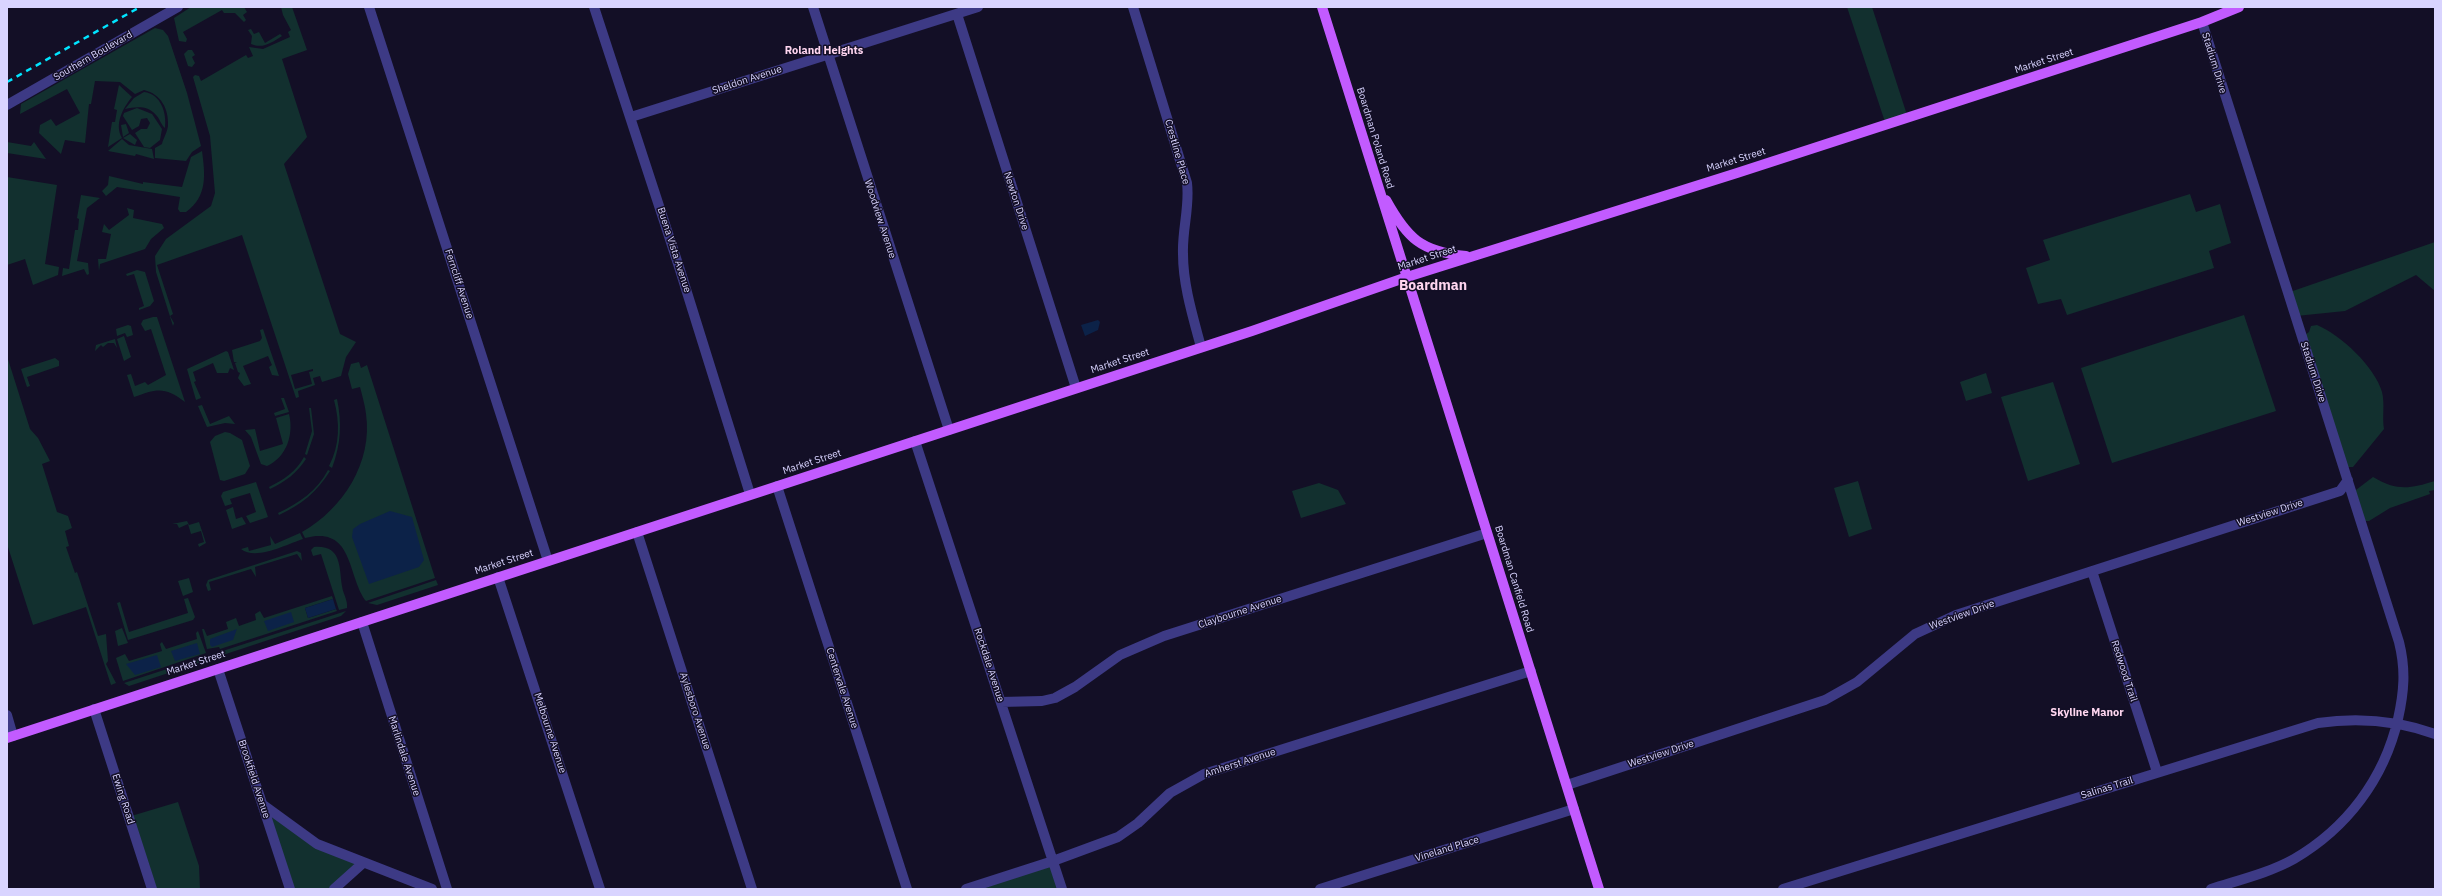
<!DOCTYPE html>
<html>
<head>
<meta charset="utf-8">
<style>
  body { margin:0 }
  #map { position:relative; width:2442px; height:896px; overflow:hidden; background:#130f26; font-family:"IBM Plex Sans",sans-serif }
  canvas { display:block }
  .frame { position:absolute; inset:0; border:8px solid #d9d4ff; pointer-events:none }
</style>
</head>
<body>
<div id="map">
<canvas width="2442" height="896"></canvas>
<div class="frame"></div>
</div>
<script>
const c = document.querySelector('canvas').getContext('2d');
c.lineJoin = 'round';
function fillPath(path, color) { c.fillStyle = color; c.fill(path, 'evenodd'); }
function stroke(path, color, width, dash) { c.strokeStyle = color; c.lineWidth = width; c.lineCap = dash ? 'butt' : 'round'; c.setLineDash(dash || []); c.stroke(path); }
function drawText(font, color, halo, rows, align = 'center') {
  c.font = font + ' "IBM Plex Sans",sans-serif'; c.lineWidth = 3; c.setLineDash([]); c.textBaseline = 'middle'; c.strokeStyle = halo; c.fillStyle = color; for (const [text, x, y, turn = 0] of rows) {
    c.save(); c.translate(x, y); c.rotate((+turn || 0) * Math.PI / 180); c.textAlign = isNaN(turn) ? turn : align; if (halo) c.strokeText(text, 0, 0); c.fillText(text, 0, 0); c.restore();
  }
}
fillPath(new Path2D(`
  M191 7H244L247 12 243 15 246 20 244 22 235 13H224L222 10 183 32 187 39 186 42 179 41 174 18Z
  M281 7H292L307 50 282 59 307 137 284 164 340 334 356 342 346 357 341 376 322 382 320 376 313 378 315 385 298 391 299 397 296 398 242 235 157 265 173 314 170 316 174 323 173 326 156 272 155 256 166 239 211 206 215 193 210 136 193 77 195 75 199 76 201 81 246 55 248 58 253 56 249 47 263 49 290 37 288 32 291 30 283 15ZM313 369V371L309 372 312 384 295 389 291 375Z
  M1847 7H1872L1908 118 1886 125Z
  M155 28 163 30 168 36 187 93 201 146 192 152 186 161 155 158V148L162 144C163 139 167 133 168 126 169 109 161 94 144 90L135 94 120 82 95 81 91 104H89L85 143 65 140 61 154 39 133 40 125 51 119 56 126 80 113 67 89 20 114 21 104Z
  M251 29 254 34 259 32 265 43 280 34 282 36C271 43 263 49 251 44L252 36 248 30Z
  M188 50H192L195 55 192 57 195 63 192 67 188 66 184 54Z
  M119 85 132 97C123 108 114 124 122 138L108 147 112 122H115L117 110 114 109Z
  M144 92C161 94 167 113 165 128 161 125 160 119 156 115 147 105 136 107 125 109L134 98Z
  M137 108 152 114 162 129 160 140 150 148 144 147 135 133 141 129H147L150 123 147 118 141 119 139 126 132 130 123 116 124 113Z
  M126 124 129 133 123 137 121 125Z
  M130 134 137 140 135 145 123 138Z
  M122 139 129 145 152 149 154 159 136 154 135 156 108 151Z
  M7 142 31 146 34 142 46 159 7 153Z
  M202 151C205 174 208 196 186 212H180L178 209 180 197 117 187 106 196 102 191 108 185 109 176 143 184V182L182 187 191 157Z
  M7 177 57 185 45 264 59 267 58 275 33 285 25 259 7 265Z
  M2190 194 2196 212 2220 204 2231 243 2209 251 2214 268 2067 315 2061 299 2038 304 2026 268 2050 260 2043 240Z
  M81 195 100 198 87 208 77 261 88 263 89 274 87 275 84 269 62 276 63 268 69 269 75 230H78L79 219 77 218Z
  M127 208 134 210 133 218 162 224 164 228 151 239 145 249 100 264 99 271 98 259H106L111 234 102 232 104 224 109 230 129 215Z
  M2435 242V291L2416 275 2345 311 2296 316 2287 293Z
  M137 270 145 272 154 301 150 306 139 310V308L144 306 134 274 127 276 126 274Z
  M2244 315 2276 411 2112 463 2081 368Z
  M153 317H157L185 402C165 386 156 389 134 397L127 375 131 374 135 386 145 382 148 385 166 375 151 329 145 331 141 324 143 320Z
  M128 325 131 326 133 335 127 337 125 333 117 336 116 329Z
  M2317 325C2341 335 2375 367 2382 392 2385 404 2382 417 2384 429L2353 467H2344L2302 337 2309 332 2311 326Z
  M263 329 279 376 272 375 269 367 272 365 268 356 243 366 251 384 244 386 238 378 240 373 238 372 235 363 237 362H234L232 350 260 341 262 338 260 330Z
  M124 336 131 357 124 361 117 339Z
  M115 339 117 348 114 343H108L103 347 101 345 95 351 96 345Z
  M226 351 228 352 234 370 230 368 228 373H217L213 363 193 372 196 381 194 382 201 398 196 400 187 369Z
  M7 356 30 429 38 438 50 461 42 464 57 512 68 516 72 528 65 531 69 546 66 547 75 573 77 572 98 636 106 634 108 661 106 664 116 683 111 685 86 607 33 625 7 544Z
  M55 358 59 361V366L27 377 30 386 27 387 21 369Z
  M359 362 361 368 367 365 435 578 366 601C347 576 354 525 305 538L302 532C343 509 373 462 366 414 365 405 362 395 360 387L352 389 348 374 351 364Z
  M1986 373 1992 393 1966 401 1960 382Z
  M2053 382 2080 464 2028 481 2001 397Z
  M281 398H284L289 412 275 416 274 413 285 409Z
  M337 399C342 423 341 444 332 468L329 466C340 445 340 423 334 400Z
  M202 405 210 424 229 416 235 424 225 423 207 427 198 406Z
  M309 408H311L314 434 307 455 305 454 312 431Z
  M289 414C294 434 287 457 267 466L261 464 251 437 245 430 255 429 260 451 283 444 276 418Z
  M225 432 230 433 242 440 250 466 245 474 224 481 220 480 210 442 215 436Z
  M304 457 306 459C297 473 285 482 270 489L269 487C283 480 296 472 304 457Z
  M328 470 330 471C317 492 301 505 279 515L278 513C299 503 317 491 328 470Z
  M2373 477C2397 491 2409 489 2435 481V490L2429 491 2430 494 2390 508 2369 521H2360L2352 493Z
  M1858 481 1872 529 1849 537 1834 488Z
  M256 482 268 517 250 523 246 516 256 512 250 493 230 499 232 504 225 506 221 496 223 492Z
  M1319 483 1338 490 1346 504 1301 518 1292 491Z
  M233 507 236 519 242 517 246 524 232 529 226 510Z
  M187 521 189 525 199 522 206 543 199 547 198 544 204 542 201 531 191 534 188 524 179 528 177 524H172Z
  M300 533 303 539C287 544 256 561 241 549L248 547 249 551 271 545 270 536 275 544Z
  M314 547C342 545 339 567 342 586 343 594 348 600 347 608L339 610 321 554 313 556 311 550Z
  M297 551 301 553 302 561 297 554 255 567 256 577 251 569 209 582 211 590 208 591 206 585 208 580Z
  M189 578 193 592 183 596 178 581Z
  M436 580 438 585 377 605 368 603Z
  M332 596 333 599 305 608 308 618 336 609 337 611 220 649 219 647 207 649 202 629H204L207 636 228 629 226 622 236 618 239 626 256 620 255 614 260 611 264 618Z
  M188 598 195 617 193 620 128 640 117 603 120 602 129 632 188 613 184 599Z
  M346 611 341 616 129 686 124 683Z
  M122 628 128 643 118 646 115 631Z
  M198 631 206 653 123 681 116 658 125 654 129 661 162 651 160 644 162 642 166 649 197 639 196 633Z
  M178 802 199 866 200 889H152L128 817Z
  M262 804 294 828 363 863 334 889H290Z
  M1053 861 1062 889H966Z`), '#12302f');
fillPath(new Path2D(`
  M1098 320 1100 322 1098 330 1085 336 1081 325Z
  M390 511 412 517 424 560 419 567 369 584 352 537 353 529 360 524Z
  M333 599 336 609 308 618 305 608Z
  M291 612 294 622 268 631 264 621Z
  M237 629 233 640 212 647 210 645V639Z
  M197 643 200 654 175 661 171 651Z
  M157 655 161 667 135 675 126 664Z`), '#0c2248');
stroke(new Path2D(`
  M369 7 548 561
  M594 7 680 270 750 494
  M813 7 949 430
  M1133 7 1187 183C1190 207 1182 229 1183 254 1183 285 1193 317 1201 347
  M957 14 1076 388
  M2202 22 2399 642C2406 670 2404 692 2398 719 2384 779 2347 828 2294 859 2269 873 2239 880 2211 889
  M7 105 178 7
  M631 117 978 7
  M915 441 1062 889
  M777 486 907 889
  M637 532 752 889
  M2092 571 2157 772
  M498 577 600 889
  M362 622 447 889
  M218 669 290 889
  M1001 702 1042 701 1055 698 1075 687 1120 655 1164 636 1487 533
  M94 709 152 889
  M7 715 13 736
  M1567 785 1825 700 1857 682 1915 634 1956 615 2340 491 2348 480
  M262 804 317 844 432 889
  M334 889 363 863
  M966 889 1053 861 1118 837 1138 823 1170 793 1204 774 1531 671
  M1320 889 1574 809
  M1783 889 2318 723C2359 717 2396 720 2435 734`), '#3d3a85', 10);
stroke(new Path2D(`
  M1322 7 1599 889
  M1386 200C1407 238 1421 252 1466 256
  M7 738 1252 331 1407 277 1737 173 2202 22 2239 7`), '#c25bff', 10);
stroke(new Path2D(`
  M7 82 140 7`), '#00e5ff', 2.5, [6, 5]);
drawText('10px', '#d9d4ff', '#130f26', [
  ["Southern Boulevard",93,56,-30],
  ["Market Street",2044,61,-18],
  ["Stadium Drive",2214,63,73],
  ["Sheldon Avenue",747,80,-18],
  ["Boardman Poland Road",1375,138,73],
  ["Crestline Place",1177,152,74],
  ["Market Street",1736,160,-17],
  ["Newton Drive",1016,201,72],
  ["Woodview Avenue",880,219,72],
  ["Buena Vista Avenue",674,250,72],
  ["Market Street",1427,258,-18],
  ["Ferncliff Avenue",459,284,72],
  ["Market Street",1120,361,-18],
  ["Stadium Drive",2313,372,72],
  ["Market Street",812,462,-18],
  ["Westview Drive",2270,513,-18],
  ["Market Street",504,562,-18],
  ["Boardman Canfield Road",1514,579,73],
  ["Claybourne Avenue",1240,612,-18],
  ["Westview Drive",1962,615,-20],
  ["Market Street",196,663,-18],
  ["Rockdale Avenue",989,665,72],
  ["Redwood Trail",2124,671,72],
  ["Centervale Avenue",842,688,72],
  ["Aylesboro Avenue",695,711,72],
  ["Melbourne Avenue",550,733,72],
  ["Westview Drive",1661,754,-18],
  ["Marlindale Avenue",404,756,72],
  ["Amherst Avenue",1240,763,-18],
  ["Brookfield Avenue",254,779,72],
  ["Salinas Trail",2107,788,-17],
  ["Ewing Road",123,799,72],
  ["Vineland Place",1447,849,-17]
]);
drawText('bold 11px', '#ffd6f0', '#130f26', [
  ["Roland Heights",824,51],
  ["Skyline Manor",2087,713]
]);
drawText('bold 14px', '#ffd6f0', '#130f26', [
  ["Boardman",1433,286]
]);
</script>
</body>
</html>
